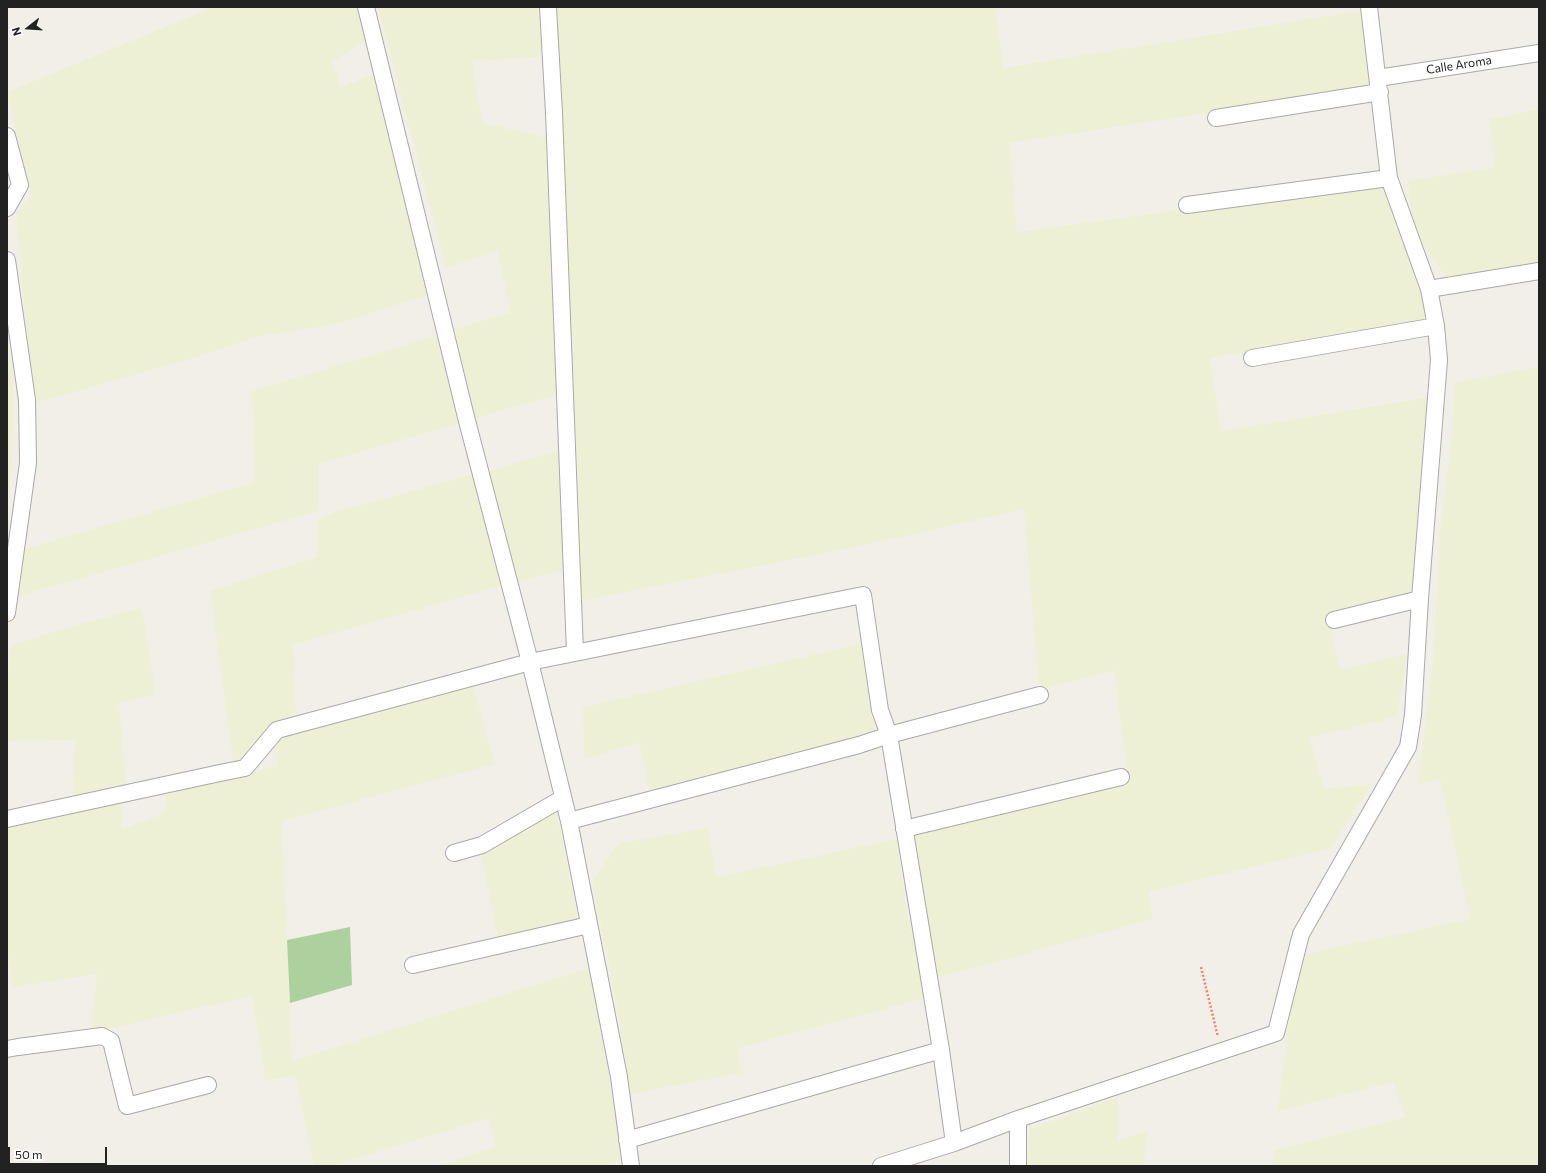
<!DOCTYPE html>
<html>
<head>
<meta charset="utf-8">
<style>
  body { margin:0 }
  #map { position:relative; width:1546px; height:1173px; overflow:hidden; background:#f2efe9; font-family:Commissioner,sans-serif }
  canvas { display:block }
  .frame { position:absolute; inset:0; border:8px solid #222; pointer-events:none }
  .north { position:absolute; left:8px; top:8px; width:40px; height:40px; -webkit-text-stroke:3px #fff; paint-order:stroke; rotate:253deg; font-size:11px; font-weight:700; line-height:16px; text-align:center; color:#222 }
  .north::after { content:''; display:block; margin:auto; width:14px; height:18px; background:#222; clip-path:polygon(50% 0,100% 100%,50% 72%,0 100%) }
  .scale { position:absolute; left:8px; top:1147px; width:99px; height:18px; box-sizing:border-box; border:2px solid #222; border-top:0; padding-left:5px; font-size:12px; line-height:14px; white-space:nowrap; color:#222; -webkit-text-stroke:3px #fff; paint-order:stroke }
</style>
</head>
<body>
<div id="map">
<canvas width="1546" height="1173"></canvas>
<div class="frame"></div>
<div class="north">N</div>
<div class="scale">50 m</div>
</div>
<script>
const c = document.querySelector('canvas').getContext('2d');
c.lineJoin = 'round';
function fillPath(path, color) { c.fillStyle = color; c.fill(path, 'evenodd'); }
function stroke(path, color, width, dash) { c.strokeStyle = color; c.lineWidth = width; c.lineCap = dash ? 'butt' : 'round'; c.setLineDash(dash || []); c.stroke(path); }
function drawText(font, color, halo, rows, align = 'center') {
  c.font = font + ' Commissioner,sans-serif'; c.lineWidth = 3; c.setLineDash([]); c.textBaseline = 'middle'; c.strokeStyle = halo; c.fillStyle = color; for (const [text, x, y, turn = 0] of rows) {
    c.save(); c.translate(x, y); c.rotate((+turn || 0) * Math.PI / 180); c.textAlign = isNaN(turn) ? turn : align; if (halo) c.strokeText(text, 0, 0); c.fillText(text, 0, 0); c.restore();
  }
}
fillPath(new Path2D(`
  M210 7H364L372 36 333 62 340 87 381 72 433 293 337 324 257 337 190 359 36 403 27 336 16 213 31 196 7 92 202 12Z
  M386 7H544L545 57 473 61 482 123 550 138 561 394 475 418 455 329 511 312 497 251 446 268 378 8Z
  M555 7H996L1003 68 1365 10 1372 88 1010 143 1017 232 1382 183 1423 291 1428 323 1210 358 1221 431 1431 397 1422 465 1414 595 1328 617 1340 670 1407 654 1397 717 1310 738 1324 789 1372 784 1331 848 1149 892 1153 919 937 978 913 834 1129 783 1114 671 1039 690 1024 509 866 545 581 601 579 479 568 357Z
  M1539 109V262L1446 278 1414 229 1408 181 1495 167 1489 119Z
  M436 336 460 423 319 464V511L15 597 24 549 255 482 252 391Z
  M14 360 12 467 7 506V361Z
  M1539 367V1166H1272L1275 1150 1405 1117 1393 1082 1278 1111 1287 1035 1299 955 1470 919 1440 779 1418 784 1434 649 1440 531 1452 431 1454 382Z
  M567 448 570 568 515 582 489 471Z
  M474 474 504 585 293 645 296 717 271 725 234 768 210 591 317 557 318 520 335 512Z
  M142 608 156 695 119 703 126 785 73 798 75 740 7 741V686L11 645 80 624Z
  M861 644 877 732 649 790 639 743 584 759 583 707Z
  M473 685 495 764 282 821 292 1061 589 968 610 1081 623 1159 602 1166H438L496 1147 489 1118 332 1166H314L295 1075 263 1081 264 1068 252 996 90 1033 97 974 13 987 7 948V826L122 801 121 829 164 814 166 795 277 766 276 743 285 733Z
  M556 810 578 918 498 939 481 853Z
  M709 828 716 877 897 839 906 907 926 998 738 1048 741 1073 631 1094 616 1000 592 881 619 843Z
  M1118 1097V1140L1147 1131 1144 1166H1028L1029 1129Z`), '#eef0d5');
fillPath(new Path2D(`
  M350 927 352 985 290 1003 287 940Z`), '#add19e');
const minor = new Path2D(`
  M366 7 466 417 530 662 569 821 619 1077 631 1166
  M548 7 554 113 575 652
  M1378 78 1539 53
  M1216 118 1380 92
  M7 136 20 185 7 208
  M1187 205 1389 178
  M7 260 27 400 28 463 7 613
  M1429 289 1539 271
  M1252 358 1436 326
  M1334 620 1420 599
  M7 819 220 773 245 768 277 730 530 662 863 595 880 710 889 735 941 1050 954 1143
  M569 821 859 745 889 735 1040 695
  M904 829 1121 777
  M454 853 482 845 563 798
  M413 965 589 925
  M7 1049 18 1047 102 1036 111 1041 127 1106 208 1085
  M1018 1119V1166
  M627 1140 941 1050
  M881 1166 954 1143 1018 1119 1276 1033 1301 934 1408 747 1413 715 1420 599 1439 360 1436 326 1429 289 1389 178 1369 7`);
stroke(minor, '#a9a9a9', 18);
stroke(new Path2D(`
  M1201 967 1218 1037`), '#fa8072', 2.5, [2, 2]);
stroke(minor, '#fff', 16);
drawText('12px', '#222', '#fff', [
  ["Calle Aroma",1459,65,-9]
]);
</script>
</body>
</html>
